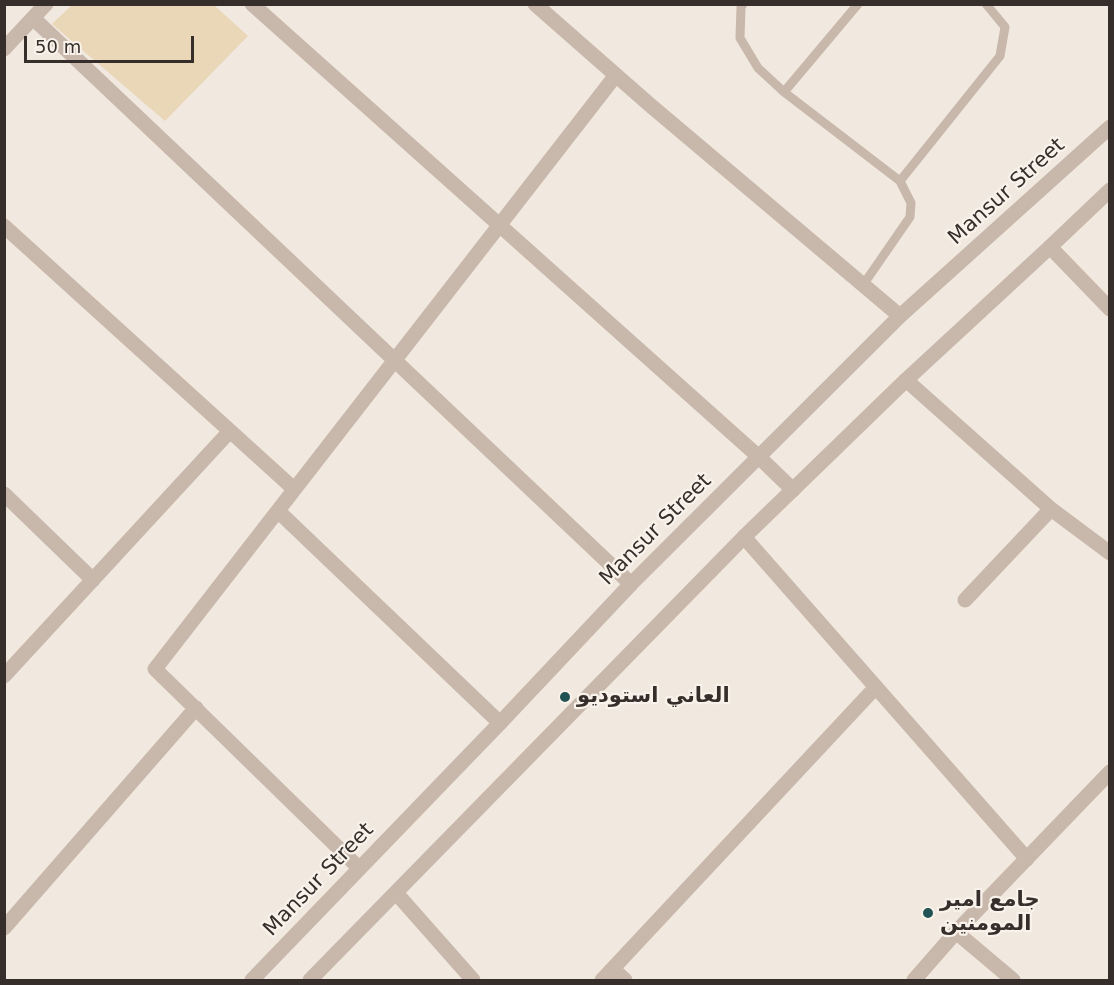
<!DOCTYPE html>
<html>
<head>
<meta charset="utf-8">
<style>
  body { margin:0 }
  #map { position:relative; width:1114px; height:985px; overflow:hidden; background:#f1e8df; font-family:"DejaVu Sans",sans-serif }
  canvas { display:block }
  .frame { position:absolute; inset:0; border:6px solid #362e2a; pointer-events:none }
  .scale { position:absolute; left:24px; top:36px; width:170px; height:27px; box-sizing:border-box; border:3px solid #362e2a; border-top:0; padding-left:8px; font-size:18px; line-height:21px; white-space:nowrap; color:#362e2a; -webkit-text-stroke:4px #f9f2eb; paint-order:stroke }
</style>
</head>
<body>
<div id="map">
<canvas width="1114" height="985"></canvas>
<div class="frame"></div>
<div class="scale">50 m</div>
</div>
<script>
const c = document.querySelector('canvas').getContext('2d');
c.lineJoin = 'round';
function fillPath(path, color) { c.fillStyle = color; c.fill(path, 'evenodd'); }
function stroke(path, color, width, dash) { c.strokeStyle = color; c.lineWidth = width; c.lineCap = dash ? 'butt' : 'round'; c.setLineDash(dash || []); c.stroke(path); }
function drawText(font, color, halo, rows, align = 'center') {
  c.font = font + ' "DejaVu Sans","Noto Sans Arabic",sans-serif'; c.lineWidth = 4.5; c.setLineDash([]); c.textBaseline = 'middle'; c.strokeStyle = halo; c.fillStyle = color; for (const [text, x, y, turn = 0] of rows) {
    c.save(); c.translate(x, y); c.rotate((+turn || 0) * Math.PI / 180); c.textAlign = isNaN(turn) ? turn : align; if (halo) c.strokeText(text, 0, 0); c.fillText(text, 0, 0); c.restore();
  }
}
fillPath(new Path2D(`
  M72 5H214L248 36 165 121 52 24Z`), '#e9d7b8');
stroke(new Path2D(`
  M743 4 741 7 740 38 758 68 784 92 900 181 911 203 910 217 863 285
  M784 92 858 4
  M900 181 1000 56 1005 27 986 4`), '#c8b8ab', 9);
stroke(new Path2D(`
  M252 4 759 457 793 490
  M535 4 650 105 900 316
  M33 18 631 584
  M4 49 46 4
  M4 226 294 489
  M1050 247 1110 309
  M906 380 1051 509 1110 553
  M4 494 93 580
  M278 511 500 723
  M744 537 1027 859
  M965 600 1051 509
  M4 676 230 431
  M359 868 155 669 616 75
  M397 894 473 980
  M4 928 196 708
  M956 932 1013 980
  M613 969 625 980
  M602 980 875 688
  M914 980 956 932 1110 772`), '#c8b8ab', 15);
stroke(new Path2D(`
  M252 980 500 723 631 584 900 316 1110 127
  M310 980 744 537 906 380 1050 247 1110 190`), '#c8b8ab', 15);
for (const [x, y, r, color] of [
  [565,697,6,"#235255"],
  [928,913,6,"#235255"]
]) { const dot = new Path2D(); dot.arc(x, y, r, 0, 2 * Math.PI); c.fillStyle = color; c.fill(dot); stroke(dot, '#f9f2eb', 2); }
drawText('21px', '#362e2a', '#f9f2eb', [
  ["Mansur Street",1007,192,-42],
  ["Mansur Street",656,530,-45],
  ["Mansur Street",319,880,-46]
]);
drawText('bold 21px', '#362e2a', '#f9f2eb', [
  ["العاني استوديو",577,697],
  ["جامع امير",940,901],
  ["المومنين",940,925]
], 'left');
</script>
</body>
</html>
